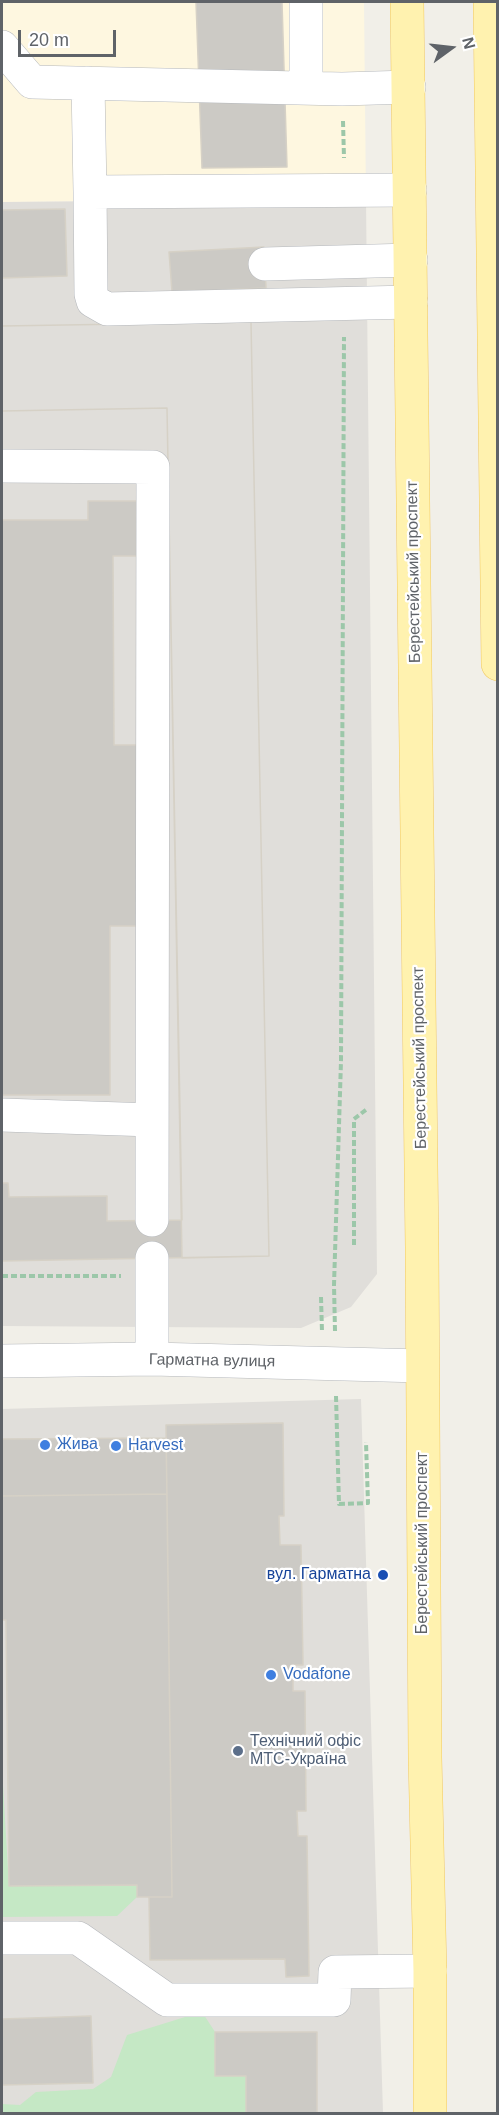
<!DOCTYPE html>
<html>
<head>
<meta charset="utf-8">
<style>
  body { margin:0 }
  #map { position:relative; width:499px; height:2115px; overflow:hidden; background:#f1efe8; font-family:Helvetica,sans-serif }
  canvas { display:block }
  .frame { position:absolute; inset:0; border:3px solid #5f6368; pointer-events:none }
  .north { position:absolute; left:421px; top:18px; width:60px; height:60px; -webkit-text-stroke:4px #fff; paint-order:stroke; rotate:75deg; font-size:16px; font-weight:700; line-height:24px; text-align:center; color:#5f6368 }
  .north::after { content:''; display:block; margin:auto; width:21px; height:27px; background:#5f6368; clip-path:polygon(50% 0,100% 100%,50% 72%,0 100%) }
  .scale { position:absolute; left:18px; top:30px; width:98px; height:27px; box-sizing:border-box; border:3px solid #5f6368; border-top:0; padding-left:8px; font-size:18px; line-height:21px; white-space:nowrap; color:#5f6368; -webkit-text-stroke:4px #fff; paint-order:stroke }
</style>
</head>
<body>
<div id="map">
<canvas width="499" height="2115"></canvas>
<div class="frame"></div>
<div class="north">N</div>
<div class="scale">20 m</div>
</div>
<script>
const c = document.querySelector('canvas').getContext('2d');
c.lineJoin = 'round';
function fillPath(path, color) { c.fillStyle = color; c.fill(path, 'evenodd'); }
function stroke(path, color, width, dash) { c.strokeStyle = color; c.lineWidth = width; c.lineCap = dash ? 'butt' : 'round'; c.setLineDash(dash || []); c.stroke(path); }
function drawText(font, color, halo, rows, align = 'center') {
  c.font = font + ' Helvetica,sans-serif'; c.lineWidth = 4.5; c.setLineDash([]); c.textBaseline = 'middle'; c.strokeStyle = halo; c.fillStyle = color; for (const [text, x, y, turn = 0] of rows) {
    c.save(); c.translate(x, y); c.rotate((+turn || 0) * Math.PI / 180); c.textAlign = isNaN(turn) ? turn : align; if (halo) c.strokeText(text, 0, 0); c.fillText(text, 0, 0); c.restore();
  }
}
fillPath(new Path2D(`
  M2 2H364L366 199 2 202Z`), '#fef7e0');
fillPath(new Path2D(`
  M366 199 377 1274 351 1307 301 1328 2 1326V202Z
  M361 1399 383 2113H2V1409Z`), '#e0deda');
fillPath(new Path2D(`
  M2 1768 9 1886 137 1885V1897L117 1916 2 1917Z
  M204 2015 215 2032V2076H246V2113L2 2114V2104L20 2105 36 2092 93 2089 111 2077 127 2035 185 2017Z`), '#c5e8c5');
const building = new Path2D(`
  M196 2H282L287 167 202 168Z
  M65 209 67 276 2 278V210Z
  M264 247 266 288 172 292 169 252Z
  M251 322 269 1256 182 1258 167 408 2 411V326Z
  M251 322 269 1256 2 1261V1183H8L9 1197 107 1196V1221L182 1220 167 408 2 411V326Z
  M88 501H137V556H113L114 745H139V926H110V1095H2V520H88Z
  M283 1423 284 1516H279L280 1545H301L303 1665H293V1691H305L306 1811H297L298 1836H307L309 1976 286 1977 285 1959 150 1960 149 1897H172L166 1425Z
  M166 1438 167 1494 2 1496V1439Z
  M167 1494 172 1897H137V1885L9 1886 6 1620H2V1496Z
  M91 2016 93 2083 2 2085V2019Z
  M215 2032H317V2114H246V2076H215Z`);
fillPath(building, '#cccac5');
stroke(building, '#d6d1c6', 1.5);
const minor = new Path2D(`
  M306 2V88
  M2 47 32 82 342 89 409 87
  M88 83 90 192 410 190
  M90 192 91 294 93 301 107 309 411 302
  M265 264 411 260
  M2 466 153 467 152 1220
  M2 1115 152 1120
  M152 1359V1258
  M2 1361 152 1359 422 1366
  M2 1938H78L167 2000H334L335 1972 430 1971`);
const major = new Path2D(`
  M407 2 422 1247 425 1757 430 1971V2114
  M490 2 498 664`);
stroke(minor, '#b5b8bc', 34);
stroke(major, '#f2c960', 34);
stroke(new Path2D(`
  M343 121 344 158
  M354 1245V1119L367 1109
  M2 1276H121
  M321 1297 322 1332
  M335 1331 334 1285 341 1061 344 337
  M336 1396 339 1504 368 1503 366 1442`), '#9cc7a9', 4, [6, 3]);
stroke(minor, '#fff', 33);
stroke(major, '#fff2af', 33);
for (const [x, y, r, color] of [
  [45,1445,6,"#3f7fe0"],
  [116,1446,6,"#3f7fe0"],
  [383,1575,6,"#1a4fb4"],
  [271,1675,6,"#3f7fe0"],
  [238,1751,6,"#5c6f8a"]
]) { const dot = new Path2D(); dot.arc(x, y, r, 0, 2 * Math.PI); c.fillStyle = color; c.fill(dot); stroke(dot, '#fff', 2); }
drawText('16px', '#5f6368', '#fff', [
  ["Берестейський проспект",414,572,-91],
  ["Берестейський проспект",420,1058,-91],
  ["Гарматна вулиця",212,1361,1],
  ["Берестейський проспект",423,1543,-90]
]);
drawText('16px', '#366cbe', '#fff', [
  ["Жива",57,1445],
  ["Harvest",128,1446],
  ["Vodafone",283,1675]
], 'left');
drawText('16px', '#164399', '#fff', [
  ["вул. Гарматна",371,1575]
], 'right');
drawText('16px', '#4e5e75', '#fff', [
  ["Технічний офіс",250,1742],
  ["МТС-Україна",250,1760]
], 'left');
</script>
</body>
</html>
